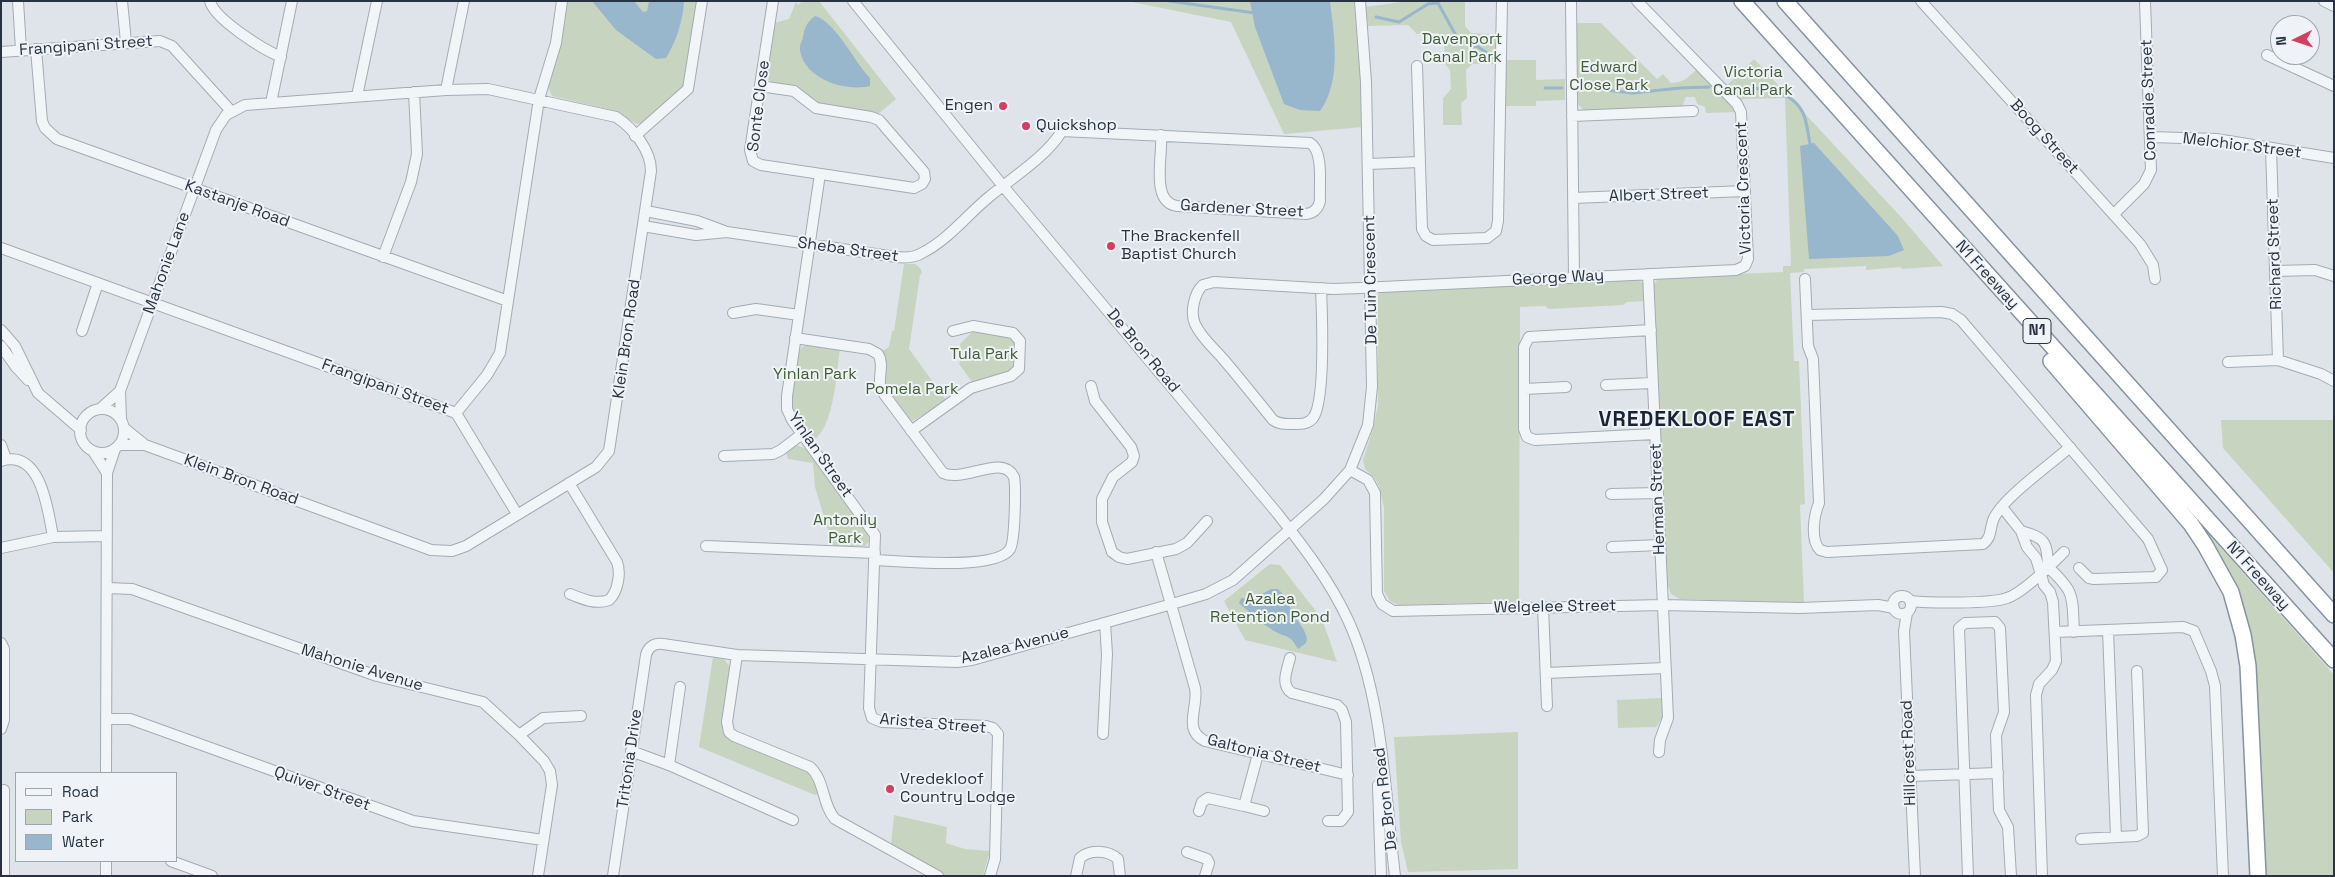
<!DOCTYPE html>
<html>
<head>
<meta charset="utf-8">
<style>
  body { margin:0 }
  #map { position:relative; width:2335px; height:877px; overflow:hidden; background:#dfe4ea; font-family:"Space Grotesk",sans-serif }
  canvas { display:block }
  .frame { position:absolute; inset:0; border:2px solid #273342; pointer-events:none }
  .legend { position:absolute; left:15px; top:772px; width:162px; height:90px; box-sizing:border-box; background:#eff3f7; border:1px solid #9fa6af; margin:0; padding:6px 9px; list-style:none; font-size:15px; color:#273342 }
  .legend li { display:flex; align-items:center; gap:10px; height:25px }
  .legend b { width:25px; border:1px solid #9fa6af }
  .north { position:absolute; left:2270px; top:15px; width:50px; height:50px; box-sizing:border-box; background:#eff3f7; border:1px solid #9fa6af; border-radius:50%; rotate:266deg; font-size:14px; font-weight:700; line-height:20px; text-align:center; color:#273342 }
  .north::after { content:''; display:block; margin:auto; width:18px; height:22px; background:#d63d62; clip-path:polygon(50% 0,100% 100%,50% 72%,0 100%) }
</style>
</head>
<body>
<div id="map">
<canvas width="2335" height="877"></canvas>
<div class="frame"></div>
<ul class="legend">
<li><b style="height:6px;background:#f2f5f7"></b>Road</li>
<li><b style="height:14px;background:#c7d4c0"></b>Park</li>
<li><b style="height:14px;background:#98b6cc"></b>Water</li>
</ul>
<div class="north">N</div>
</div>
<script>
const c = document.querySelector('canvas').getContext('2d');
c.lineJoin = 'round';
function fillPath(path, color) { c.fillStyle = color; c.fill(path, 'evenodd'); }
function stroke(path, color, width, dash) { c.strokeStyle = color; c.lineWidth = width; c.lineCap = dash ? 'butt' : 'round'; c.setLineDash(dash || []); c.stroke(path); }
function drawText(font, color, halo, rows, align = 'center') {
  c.font = font + ' "Space Grotesk",sans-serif'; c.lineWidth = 4; c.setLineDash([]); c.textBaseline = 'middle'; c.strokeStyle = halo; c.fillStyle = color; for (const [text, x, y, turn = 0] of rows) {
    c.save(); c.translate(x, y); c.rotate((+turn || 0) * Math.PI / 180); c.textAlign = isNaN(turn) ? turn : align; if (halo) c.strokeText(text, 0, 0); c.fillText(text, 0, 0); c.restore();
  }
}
fillPath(new Path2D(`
  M567 1H697L685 86 643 123 637 124 611 110 552 96 548 87Z
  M803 1H819L896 99 877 115 820 105 799 88 773 83 768 79 774 23 789 19 796 2 798 5Z
  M1127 1H1354L1361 82 1363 127 1284 134 1231 22Z
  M1408 1H1465V26L1471 33 1493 34 1498 42 1497 64H1472L1466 70 1467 98 1461 103 1462 125H1443V98L1451 89 1450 70 1445 64 1444 39 1438 33 1417 34 1408 25 1368 26 1366 7Z
  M1576 23H1601L1657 79 1663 74 1671 83C1684 82 1688 78 1697 69L1737 112 1706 113 1705 107 1697 104 1695 97H1686L1682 107 1584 111 1577 103Z
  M1754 59 1901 217 1943 266 1901 269V267L1866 270V266L1804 269V272L1790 273 1794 361H1799L1805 504 1800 505 1804 603 1680 599 1671 594 1667 583 1653 286 1657 280 1665 277 1783 272V266H1791L1785 98 1743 99 1740 102 1725 87Z
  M1506 60H1536V80L1565 79V100L1536 101V106H1504Z
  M904 264H915L920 268 922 273 920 275 909 349 946 400 913 421 910 420C902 410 890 399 885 387 880 375 890 364 882 351L889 347 892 331H894Z
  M1637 279 1644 284 1646 301 1627 302 1623 305 1549 309 1545 306 1520 307 1519 602 1398 605 1390 601 1384 591V507L1379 486 1374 477 1365 469 1363 460 1373 429 1378 405V295L1382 291Z
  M973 331 1009 336 1016 342V365L1012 371 972 382 959 364 961 358 960 344Z
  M810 344 840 349C836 374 835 425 813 441L797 420 792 409 791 402 797 353 802 347Z
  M2221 420H2334V573L2223 448Z
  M797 445 806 449 868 533 869 542 865 546 833 547 815 487 813 463 788 459 786 452Z
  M2203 528 2334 675V876H2263L2252 666Z
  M1270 564 1280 565 1322 619 1337 662 1245 640 1224 601Z
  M713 657 724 659 730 667 723 719 725 732 806 770 813 778 818 794 815 795 699 747Z
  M1662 698 1663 717 1656 727 1618 728 1617 700Z
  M1518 732V869L1408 872 1401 842 1394 737Z
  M894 815 947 827 946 843 965 849 990 851 983 876H947L891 845Z`), '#c7d4c0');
fillPath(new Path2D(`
  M592 1H634L643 12 647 11 649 1H684C683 21 676 42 666 58L656 59 616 30Z
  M1250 1H1330C1334 36 1342 81 1320 111L1300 110 1284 104 1255 27Z
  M815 16C835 21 855 63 870 78V86C845 92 804 79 800 50 799 44 803 41 803 36 805 27 807 22 815 16Z
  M1814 143 1898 236 1904 250 1889 256 1809 259 1800 146Z
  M1271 589H1278C1288 599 1287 601 1293 613 1298 623 1305 628 1307 639L1306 643 1298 649C1289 633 1288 639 1274 631 1261 623 1250 613 1239 603L1241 598 1253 599Z`), '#98b6cc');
stroke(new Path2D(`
  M1169 1 1255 13
  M1376 17 1399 22 1428 4 1438 3 1459 41 1478 47 1496 59
  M1580 87 1632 93 1680 88 1709 87
  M1734 87C1758 88 1791 88 1803 113 1807 121 1808 134 1810 144
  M1545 88H1562`), '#98b6cc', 3);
const minor = new Path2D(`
  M18 1 21 50
  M122 1 126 42
  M210 1C214 19 264 50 281 57
  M853 1 1003 186 1277 513C1303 546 1330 581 1348 620 1383 696 1385 793 1395 876
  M1571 1 1574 277
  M1921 1 2140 244 2153 265 2155 279
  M2324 1 2334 6
  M36 49 42 121 45 128 57 139 508 301
  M1 52 160 41 172 46 231 111
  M2267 55 2334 86
  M1417 66 1422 229 1426 236 1433 240 1487 238 1496 231 1498 221 1502 1
  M760 86 794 91 816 108 871 117 879 120 924 172 925 179 922 184 914 188 761 165 753 161 750 150 773 1
  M446 90 464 1
  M357 96 377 1
  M271 103 292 1
  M1572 116 1693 111
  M635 136 688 89 702 1
  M2151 137 2216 139 2334 158
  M2271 149 2278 360
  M1368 164 1420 162
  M820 174 787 396V409L792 420 875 535 869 708 872 718 882 722 986 726 993 728 998 734 995 859 990 876
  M1573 198 1745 191
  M646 211 697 221 724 231
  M2114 214 2144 184 2151 170 2145 1
  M643 226 696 235 727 232 896 257C905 258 914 258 922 253 948 240 967 215 989 197 1014 176 1045 158 1062 131L1310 143C1324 151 1319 185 1320 201 1318 209 1314 213 1306 214L1177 206C1150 202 1163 156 1161 135
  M1 248 456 413
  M383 257 411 182 417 154 414 92
  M2275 271 2315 270 2334 276
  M1648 274 1668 718 1660 740 1659 752
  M1805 279 1808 346 1813 359 1819 503C1814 515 1810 540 1820 550L1827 552 1983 544C1993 537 1989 526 1995 516 2007 495 2050 465 2070 447
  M1321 288C1322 313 1326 401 1313 418 1308 424 1302 424 1295 424 1287 424 1280 425 1273 420 1257 400 1241 380 1224 360 1214 348 1202 339 1195 324 1190 313 1194 293 1203 285L1214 282 1333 289 1361 288 1736 270 1745 266 1748 259 1741 112 1737 104 1637 1
  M733 313 756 309 799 315
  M1807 315 1941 312 1952 314 1961 320 2148 539 2162 570 2156 577 2094 579 2089 578 2079 568
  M1 330 15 346 38 393 81 430
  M1651 330 1529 337 1524 347V429L1527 437 1535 440 1655 434
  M82 331 98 283
  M795 338 869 349 878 354C885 365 877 378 881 390L943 473C965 483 1002 453 1014 477 1016 487 1015 542 1010 549 997 571 899 561 874 560
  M1 346 16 367 28 380
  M2228 362 2278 360 2321 374 2334 381
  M1606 385 1653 383
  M1091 386 1095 401 1131 447 1134 456 1132 462 1113 477 1102 499V522L1112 552 1119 557 1127 559 1176 549 1187 543 1207 521
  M1524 389 1566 387
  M100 409 120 391
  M80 431a22 22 0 1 1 44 0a22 22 0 1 1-44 0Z
  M456 413 487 375 500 353 539 99 556 43 562 1
  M456 413 517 514
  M124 428 145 445
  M911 431 971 388 1011 376 1019 369 1020 341 1013 333 973 326 953 331
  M1 445 6 459
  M119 445H145L431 550 452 551 466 546 596 467 609 451 651 171C651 150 633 128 616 117L488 89 446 90 245 105 226 115 216 130 120 391 121 420
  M93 451 107 473
  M724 456 773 454 781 450 802 434
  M1 461C41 448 48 510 53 537
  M1350 470 1368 480 1375 493 1377 594 1382 604 1393 611 1663 605 1800 608 1878 605 1894 608
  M569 483 617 562C621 573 618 592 609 600 596 605 582 599 570 594
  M1611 494 1658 493
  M2002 507 2021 531 2027 547 2036 558 2044 585 2050 592 2053 602 2056 661 2052 670 2039 684 2036 695 2042 876
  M2021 531C2046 538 2047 542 2048 567 2076 593 2072 596 2074 632
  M706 546 875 553
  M1612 547 1660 545
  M1 548 53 537 107 536
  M1156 552 1195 688C1199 707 1182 730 1205 741L1348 775
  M107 588 132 589 377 676 483 702 519 735 544 761 550 771 552 785 538 876
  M1893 605a9 9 0 1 1 18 0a9 9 0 1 1-18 0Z
  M1911 601C1929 603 1991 604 2007 598 2023 593 2052 564 2064 552
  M1543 607 1547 706
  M1907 613 1904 631 1915 876
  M2108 630 2116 837
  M2055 632 2183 627 2194 631 2211 671 2215 686 2223 876
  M1 643 4 649V720L1 729
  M737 655 727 722 729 732 734 736 810 767C825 780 822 805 835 819L938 876
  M1290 658C1287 670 1280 685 1292 693L1337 705 1342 710 1346 722 1348 812 1341 821H1328
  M1546 673 1665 668
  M106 719H130L413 821 543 840
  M1103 734 1107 654 1105 623
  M519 735 543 718 581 716
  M631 751 669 765 793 820
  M669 765 680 687
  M106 773 107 473 115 449
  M1910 776 1998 773
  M1378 785 1381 876
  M1244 806 1264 811
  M1199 811 1202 802 1208 798 1244 806 1258 754
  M2081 839 2137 836 2143 833 2137 671
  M1187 852 1207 859 1209 863 1205 876
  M171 861 212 876
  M4 876V790
  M106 876V861
  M613 876 646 655C648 647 654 643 663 644L737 655 957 662 972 660 1172 604 1206 594 1233 580 1324 499 1350 470 1368 425 1372 387 1366 82 1360 1
  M1076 876 1080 858C1090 849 1108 850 1118 859L1120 876
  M1968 876 1959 628 1965 623 1995 622 2000 628 2004 712 1996 735 1999 810 2008 827 2011 876`);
const highway = new Path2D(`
  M1742 1 2334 660
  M1785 1 2334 615
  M2051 361 2191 524 2205 545 2231 592 2243 635 2248 666 2258 876`);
stroke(minor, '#a4abb4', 12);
stroke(highway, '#8693a1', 18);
stroke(minor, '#f2f5f7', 10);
stroke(highway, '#fff', 15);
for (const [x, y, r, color] of [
  [1003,106,5,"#d63d62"],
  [1026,126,5,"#d63d62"],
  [1111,246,5,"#d63d62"],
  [890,789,5,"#d63d62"]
]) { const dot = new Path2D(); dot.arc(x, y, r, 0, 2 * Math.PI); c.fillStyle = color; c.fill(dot); stroke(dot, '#eff3f7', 2); }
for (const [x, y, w] of [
  [2037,331,28]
]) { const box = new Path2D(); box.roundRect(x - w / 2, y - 12.5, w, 25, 4); c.fillStyle = '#eff3f7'; c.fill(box); stroke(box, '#273342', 1); }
drawText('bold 15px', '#273342', null, [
  ["N1",2037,331]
]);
drawText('16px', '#405e34', '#eff3f7', [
  ["Davenport",1462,40],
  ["Canal Park",1462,58],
  ["Edward",1609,68],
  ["Close Park",1609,86],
  ["Victoria",1753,73],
  ["Canal Park",1753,91],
  ["Tula Park",984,355],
  ["Yinlan Park",815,375],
  ["Pomela Park",912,390],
  ["Antonily",845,521],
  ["Park",845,539],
  ["Azalea",1270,600],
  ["Retention Pond",1270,618]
]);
drawText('16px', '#273342', '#eff3f7', [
  ["Frangipani Street",86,46,-4],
  ["Conradie Street",2149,100,-92],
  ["Sonte Close",759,106,-83],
  ["Boog Street",2044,137,48],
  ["Melchior Street",2242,146,7],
  ["Victoria Crescent",1744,188,-92],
  ["Albert Street",1659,195,-2],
  ["Kastanje Road",237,204,20],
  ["Gardener Street",1242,209,3],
  ["Sheba Street",848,250,8],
  ["Richard Street",2275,254,-92],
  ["Mahonie Lane",167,263,-70],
  ["N1 Freeway",1987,275,48],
  ["George Way",1558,278,-3],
  ["De Tuin Crescent",1371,280,-91],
  ["Klein Bron Road",627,339,-82],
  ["De Bron Road",1143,351,50],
  ["Frangipani Street",385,387,20],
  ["Yinlan Street",820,455,55],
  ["Klein Bron Road",241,480,20],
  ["Herman Street",1658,499,-92],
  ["N1 Freeway",2258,576,48],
  ["Welgelee Street",1555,607,-1],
  ["Azalea Avenue",1015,646,-14],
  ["Mahonie Avenue",362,668,17],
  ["Aristea Street",933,724,5],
  ["Hillcrest Road",1909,753,-92],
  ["Galtonia Street",1264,754,14],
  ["Tritonia Drive",630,759,-82],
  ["Quiver Street",322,789,20],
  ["De Bron Road",1386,799,-97]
]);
drawText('16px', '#273342', '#eff3f7', [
  ["Engen",993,106,"right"],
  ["Quickshop",1036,126],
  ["The Brackenfell",1121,237],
  ["Baptist Church",1121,255],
  ["Vredekloof",900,780],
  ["Country Lodge",900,798]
], 'left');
c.letterSpacing = '1px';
drawText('bold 21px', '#192432', '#eff3f7', [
  ["VREDEKLOOF EAST",1697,420]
]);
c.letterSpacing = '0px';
</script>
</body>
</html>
